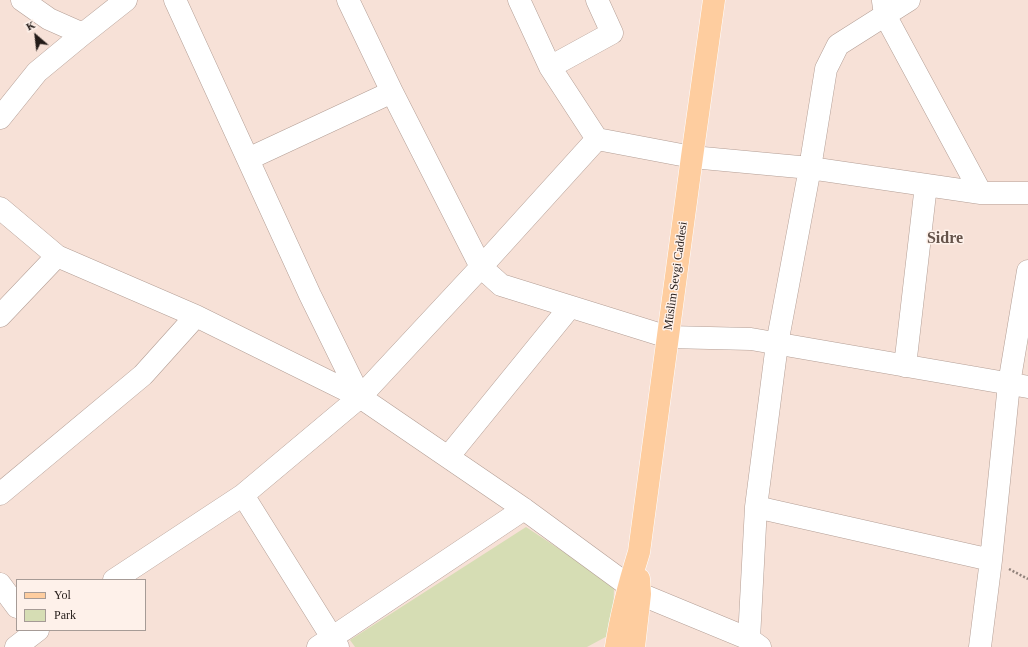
<!DOCTYPE html>
<html>
<head>
<meta charset="utf-8">
<style>
  body { margin:0 }
  #map { position:relative; width:1028px; height:647px; overflow:hidden; background:#f7e1d7; font-family:"Times New Roman",serif }
  canvas { display:block }
  .legend { position:absolute; left:16px; top:579px; width:130px; height:52px; box-sizing:border-box; background:#fef1ea; border:1px solid #a69b96; margin:0; padding:5px 7px; list-style:none; font-size:12px; color:#231b18 }
  .legend li { display:flex; align-items:center; gap:8px; height:20px }
  .legend b { width:20px; border:1px solid #a69b96 }
  .north { position:absolute; left:16px; top:16px; width:40px; height:40px; -webkit-text-stroke:3px #fef1ea; paint-order:stroke; rotate:332deg; font-size:11px; font-weight:700; line-height:16px; text-align:center; color:#231b18 }
  .north::after { content:''; display:block; margin:auto; width:14px; height:18px; background:#231b18; clip-path:polygon(50% 0,100% 100%,50% 72%,0 100%) }
</style>
</head>
<body>
<div id="map">
<canvas width="1028" height="647"></canvas>
<ul class="legend">
<li><b style="height:5px;background:#fecd9f"></b>Yol</li>
<li><b style="height:11px;background:#d6ddb4"></b>Park</li>
</ul>
<div class="north">K</div>
</div>
<script>
const c = document.querySelector('canvas').getContext('2d');
c.lineJoin = 'round';
function fillPath(path, color) { c.fillStyle = color; c.fill(path, 'evenodd'); }
function stroke(path, color, width, dash) { c.strokeStyle = color; c.lineWidth = width; c.lineCap = dash ? 'butt' : 'round'; c.setLineDash(dash || []); c.stroke(path); }
function drawText(font, color, halo, rows, align = 'center') {
  c.font = font + ' "Times New Roman",serif'; c.lineWidth = 3; c.setLineDash([]); c.textBaseline = 'middle'; c.strokeStyle = halo; c.fillStyle = color; for (const [text, x, y, turn = 0] of rows) {
    c.save(); c.translate(x, y); c.rotate((+turn || 0) * Math.PI / 180); c.textAlign = isNaN(turn) ? turn : align; if (halo) c.strokeText(text, 0, 0); c.fillText(text, 0, 0); c.restore();
  }
}
fillPath(new Path2D(`
  M526 527 614 585 613 633 587 647H355L350 640Z`), '#d6ddb4');
const minor = new Path2D(`
  M22 0 49 19 83 34 126 0
  M175 0 310 295 360 397
  M519 0 550 67 597 139 692 157 810 168 981 193H1028
  M883 1 885 15 981 193
  M550 67 612 33 597 0
  M392 92 481 267 501 285 668 337 751 339 1028 387
  M0 118 37 72 83 34
  M248 159 392 92 348 0
  M0 208 57 256 196 316 360 397 524 509 640 594 749 639 760 647
  M0 316 57 256
  M905 366 926 185
  M448 457 570 307
  M0 494 143 375 196 316
  M243 495 338 647
  M756 507 991 560
  M114 580 243 495 360 397 481 267 597 139
  M0 584 17 607
  M749 639 756 507 777 344 810 168 826 69 838 45 909 0
  M16 647 38 630
  M318 647 524 509
  M980 647 991 560 1009 384 1028 271`);
const major = new Path2D(`
  M616 647C621 614 629 584 639 552L692 157 714 0
  M634 647 640 594 639 579`);
stroke(minor, '#b39e95', 23);
stroke(major, '#fff', 23);
stroke(new Path2D(`
  M1009 569 1028 579`), '#91827b', 2.5, [2, 2]);
stroke(minor, '#fff', 22);
stroke(major, '#fecd9f', 22);
drawText('12px', '#231b18', '#fef1ea', [
  ["Müslim Sevgi Caddesi",676,276,-82]
]);
drawText('bold 16px', '#65534a', '#fef1ea', [
  ["Sidre",945,239]
]);
</script>
</body>
</html>
